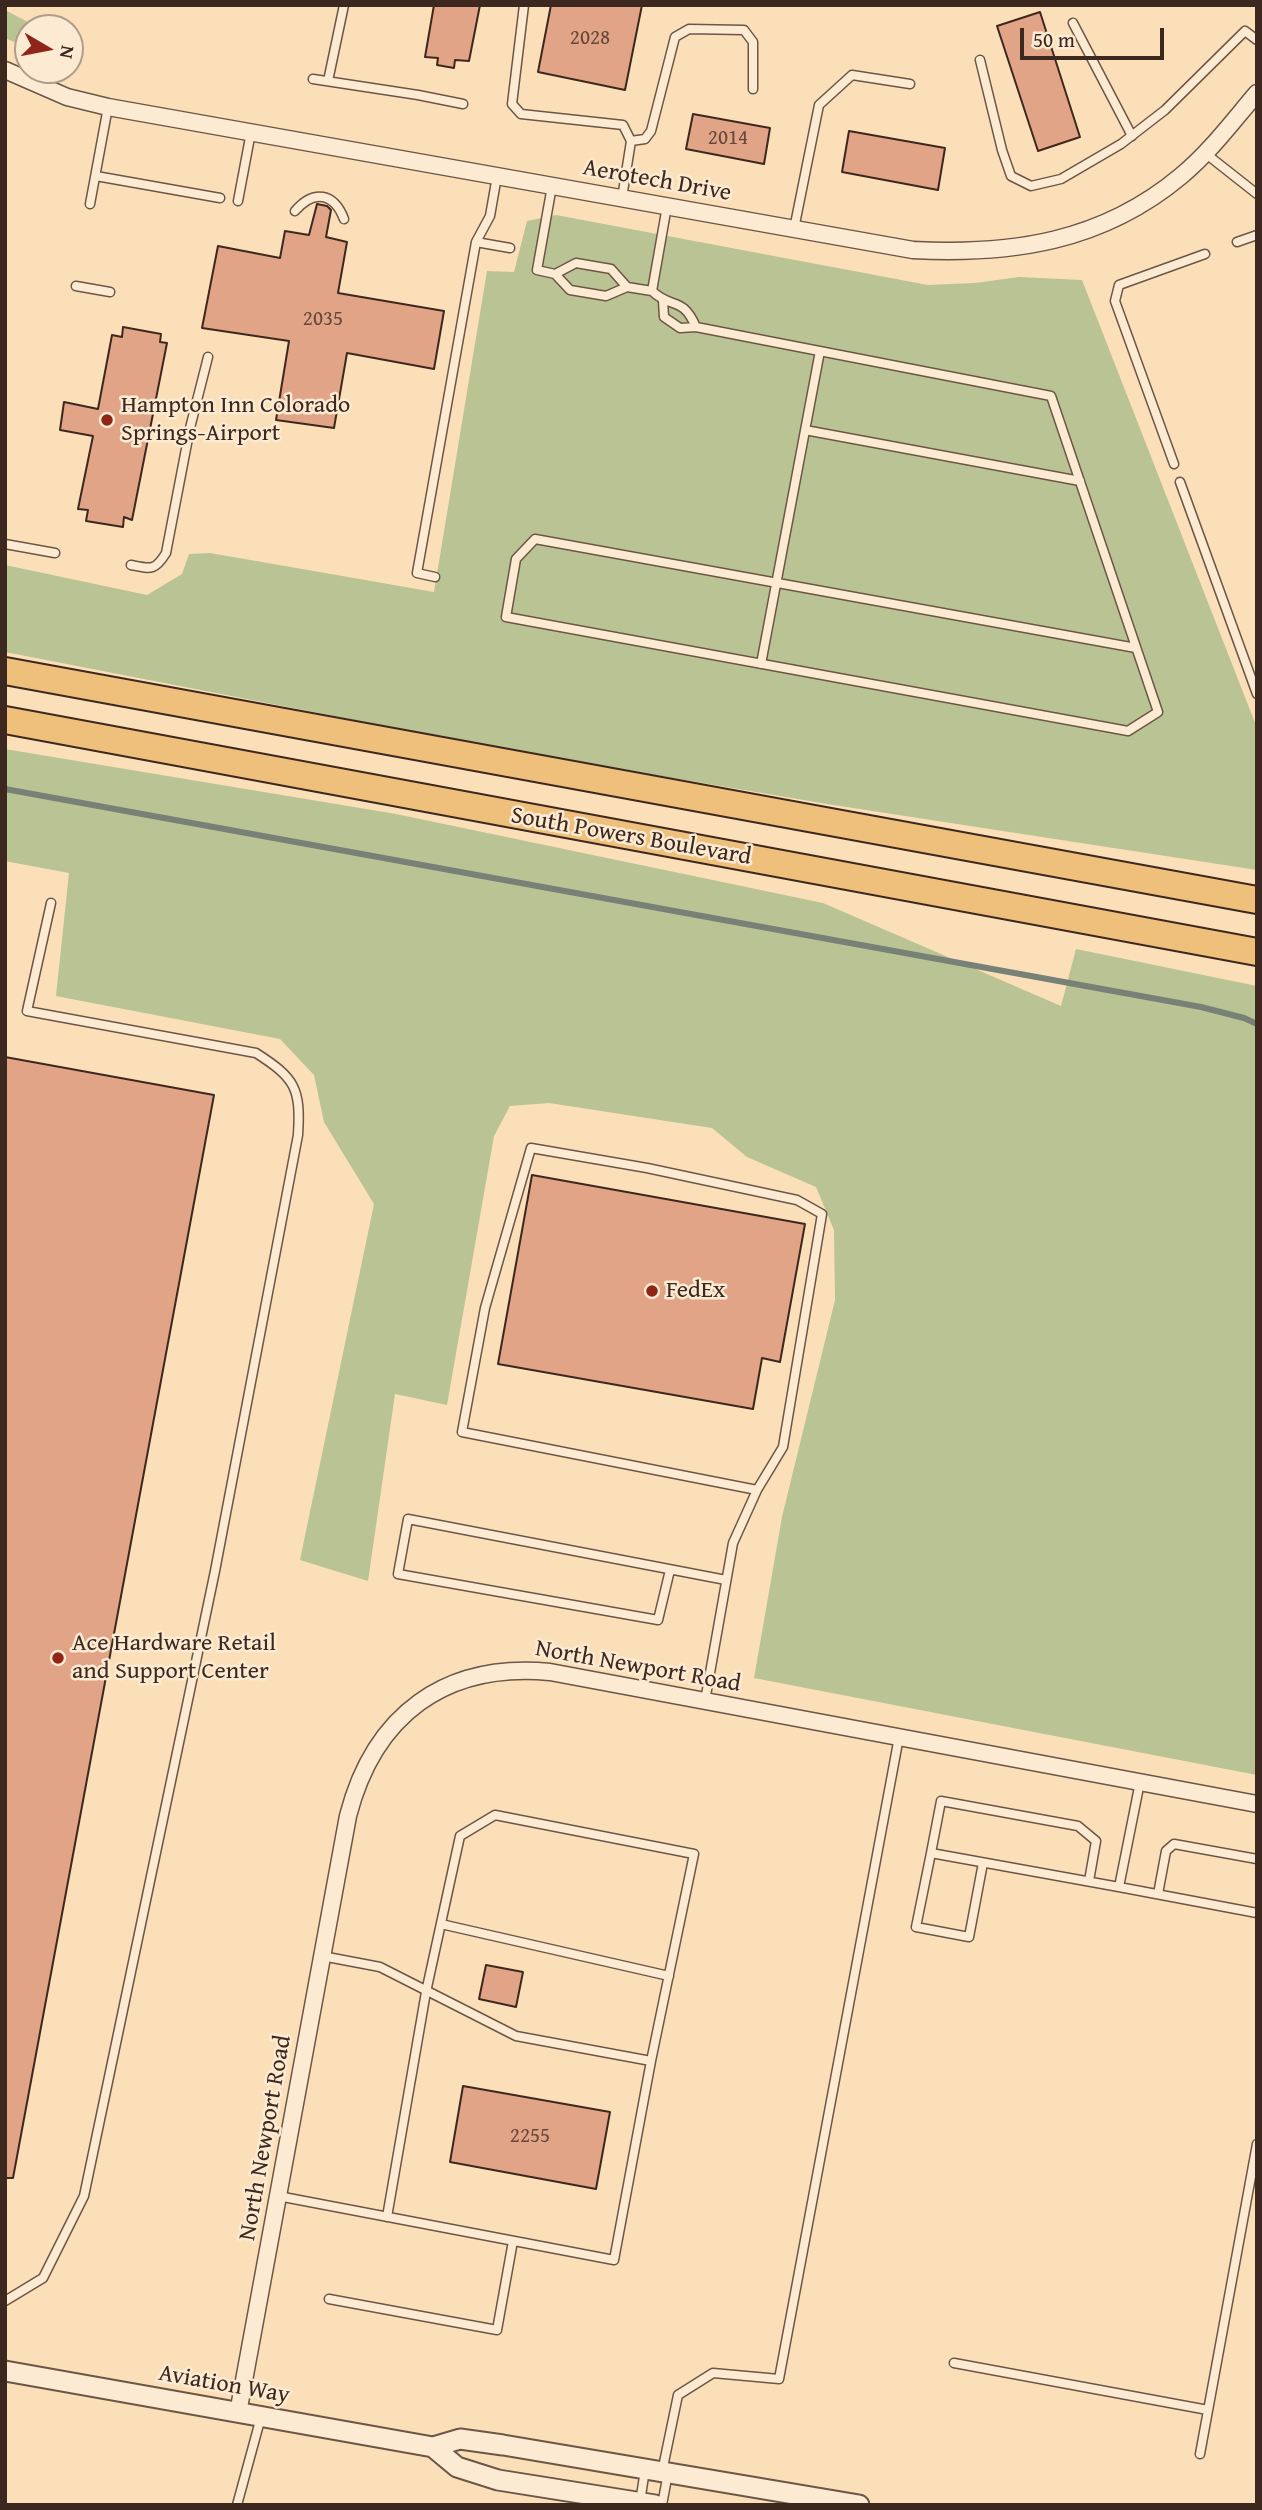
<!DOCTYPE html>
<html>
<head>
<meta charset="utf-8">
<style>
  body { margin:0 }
  #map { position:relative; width:1262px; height:2510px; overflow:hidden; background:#fbdfb9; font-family:"Gentium Book Plus",serif }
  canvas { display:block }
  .frame { position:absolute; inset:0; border:7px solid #3d281f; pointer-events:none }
  .north { position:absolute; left:14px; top:14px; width:70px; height:70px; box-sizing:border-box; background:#fcead2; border:2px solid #b09c8a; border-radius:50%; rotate:100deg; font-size:19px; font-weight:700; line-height:28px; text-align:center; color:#3d281f }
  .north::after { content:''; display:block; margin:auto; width:24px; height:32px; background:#8f2418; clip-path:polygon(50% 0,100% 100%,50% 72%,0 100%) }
  .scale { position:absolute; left:1020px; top:28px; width:144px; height:32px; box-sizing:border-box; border:4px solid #3d281f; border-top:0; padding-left:9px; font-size:21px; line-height:24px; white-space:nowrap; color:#3d281f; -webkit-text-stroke:5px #fcead2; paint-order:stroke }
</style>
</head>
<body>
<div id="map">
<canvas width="1262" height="2510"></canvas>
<div class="frame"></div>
<div class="north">N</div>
<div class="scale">50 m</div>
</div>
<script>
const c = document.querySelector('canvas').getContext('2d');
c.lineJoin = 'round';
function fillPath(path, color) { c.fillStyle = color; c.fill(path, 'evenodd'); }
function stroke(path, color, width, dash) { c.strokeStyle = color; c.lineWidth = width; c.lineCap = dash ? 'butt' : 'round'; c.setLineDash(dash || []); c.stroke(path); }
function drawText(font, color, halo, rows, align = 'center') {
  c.font = font + ' "Gentium Book Plus",serif'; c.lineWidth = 5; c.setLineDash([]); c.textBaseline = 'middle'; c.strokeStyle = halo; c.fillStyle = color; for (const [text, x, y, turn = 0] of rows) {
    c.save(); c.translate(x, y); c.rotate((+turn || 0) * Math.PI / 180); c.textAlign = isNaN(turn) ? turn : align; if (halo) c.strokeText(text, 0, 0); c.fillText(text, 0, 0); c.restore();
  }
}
fillPath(new Path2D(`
  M5 10 30 23 19 44 5 38Z
  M556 215 928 285 975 283 1019 277 1082 280 1257 728V870L827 804 519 752 5 652V565L147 595 182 574 189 554 210 553 434 592 487 271 514 272 527 221Z
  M5 749 396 814 823 903 1061 1006 1076 949 1257 986V1775L754 1678 782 1517 835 1300 834 1230 816 1187 747 1157 712 1128 549 1103 510 1106 494 1136 447 1405 395 1394 368 1581 300 1560 374 1204 324 1122 314 1075 280 1039 56 996 69 873 5 861Z`), '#b9c394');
stroke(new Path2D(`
  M5 789 1201 1007 1244 1018 1257 1024`), '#788176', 6);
const building = new Path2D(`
  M434 5H480L469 61 455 60 454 68 437 65 438 58 425 57Z
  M551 5H642L625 90 538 72Z
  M1040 12 1080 137 1038 151 997 26Z
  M693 114 770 128 764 164 686 149Z
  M849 131 945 148 938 190 842 172Z
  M317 204 327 206 331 210 326 237 347 242 338 293 444 311 434 369 347 353 334 428 276 420 289 341 202 328 218 246 280 258 285 231 309 235Z
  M123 327 161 334 160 342 167 343 132 520 124 517 123 527 86 521 88 510 78 509 93 436 60 430 64 402 98 409 112 335 122 337Z
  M5 1057 214 1095 13 2178H5Z
  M532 1175 805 1224 780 1362 762 1358 753 1409 498 1364Z
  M486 1965 523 1972 516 2007 479 1999Z
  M463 2086 610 2112 596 2189 450 2162Z`);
fillPath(building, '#e1a487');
stroke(building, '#3d281f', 2);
const service = new Path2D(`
  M524 5 512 104 521 114 623 125 631 141 622 198
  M1073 23 1132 136
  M980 60 1002 150 1011 176 1031 186 1061 179 1121 144 1165 110 1245 31 1257 40
  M313 79 418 95 463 104
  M328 81 344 5
  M631 141 645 139 651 131 675 37 689 29 744 30 753 42V89
  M1205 153 1257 194
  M96 176 220 198
  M552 186 537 270 555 274 570 290 606 296 627 287 652 291 667 206
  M238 201 251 132
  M90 204 108 107
  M295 211C314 189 334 193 344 219
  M794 229 819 105 852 75 910 84
  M476 242 510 248
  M1237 242 1257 235
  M555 274 576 263 611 269 627 287
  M76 286 110 292
  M652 291C672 310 682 295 696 327L680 328 664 317 663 301
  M696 327 1051 396 1158 712 1128 731 506 617 516 559 535 539 1136 648
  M805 430 1080 481
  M1174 464 1115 301 1119 285 1205 254
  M1180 482 1257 694
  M5 544 55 553
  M131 565C151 569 155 571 166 553L190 428 208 357
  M435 577 417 573 476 242 490 216 497 176
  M761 664 820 351
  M670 1570 658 1620 398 1574 408 1519 726 1580
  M705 1701 733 1543 757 1490 783 1447 822 1214 797 1200 647 1168 531 1148 485 1308 462 1432 757 1490
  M1140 1782 1119 1887 1257 1913
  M931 1853 941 1801 1078 1826 1096 1841 1089 1881
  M983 1863 969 1937 916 1927 931 1853 1119 1887
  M1158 1894 1166 1851 1174 1844 1257 1859
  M441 1924 669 1976
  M278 2196 614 2260 651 2061 516 2036 380 1967 322 1956
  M387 2217 426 1992 460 1836 495 1815 694 1854 651 2061
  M329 2299 497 2330 513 2241
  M5 2301 43 2278 84 2196 215 1571 298 1135C301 1088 295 1078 256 1053L27 1011 51 903
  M954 2363 1208 2410
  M1200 2454 1257 2144
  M662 2472 678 2395 713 2373 779 2379 899 1737
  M640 2502 645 2470
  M237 2505 261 2417
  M662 2505 668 2473`);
const minor = new Path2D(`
  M5 70 67 97 108 107 913 250C1012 255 1102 242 1181 176 1210 152 1233 121 1257 93
  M238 2413 348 1816C374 1715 445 1662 550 1672L1257 1804`);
const tertiary = new Path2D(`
  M5 2371 433 2447 460 2439 503 2445 859 2505
  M433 2447 457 2467 498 2480 655 2505`);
const trunk = new Path2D(`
  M5 671 1257 900
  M5 720 1257 952`);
stroke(service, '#6c5646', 11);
stroke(minor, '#6c5646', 19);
stroke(tertiary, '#6c5646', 23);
stroke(trunk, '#3d281f', 30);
stroke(service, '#fcead2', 8);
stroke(minor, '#fcead2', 16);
stroke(tertiary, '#fcead2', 19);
stroke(trunk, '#eec07c', 26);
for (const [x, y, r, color] of [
  [107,420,7,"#8f2418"],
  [652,1291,7,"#8f2418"],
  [58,1658,7,"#8f2418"]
]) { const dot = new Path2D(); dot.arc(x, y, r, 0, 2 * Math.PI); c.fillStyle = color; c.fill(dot); stroke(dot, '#fcead2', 2.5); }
drawText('21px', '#664739', null, [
  ["2028",590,39],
  ["2014",728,139],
  ["2035",323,320],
  ["2255",530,2137]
]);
drawText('24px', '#3d281f', '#fcead2', [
  ["Aerotech Drive",657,181,10],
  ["South Powers Boulevard",631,837,10],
  ["North Newport Road",638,1667,10],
  ["North Newport Road",266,2138,-80],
  ["Aviation Way",224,2385,10]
]);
drawText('24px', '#3d281f', '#fcead2', [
  ["Hampton Inn Colorado",121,406],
  ["Springs-Airport",121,434],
  ["FedEx",666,1291],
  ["Ace Hardware Retail",72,1644],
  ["and Support Center",72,1672]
], 'left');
</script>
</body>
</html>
